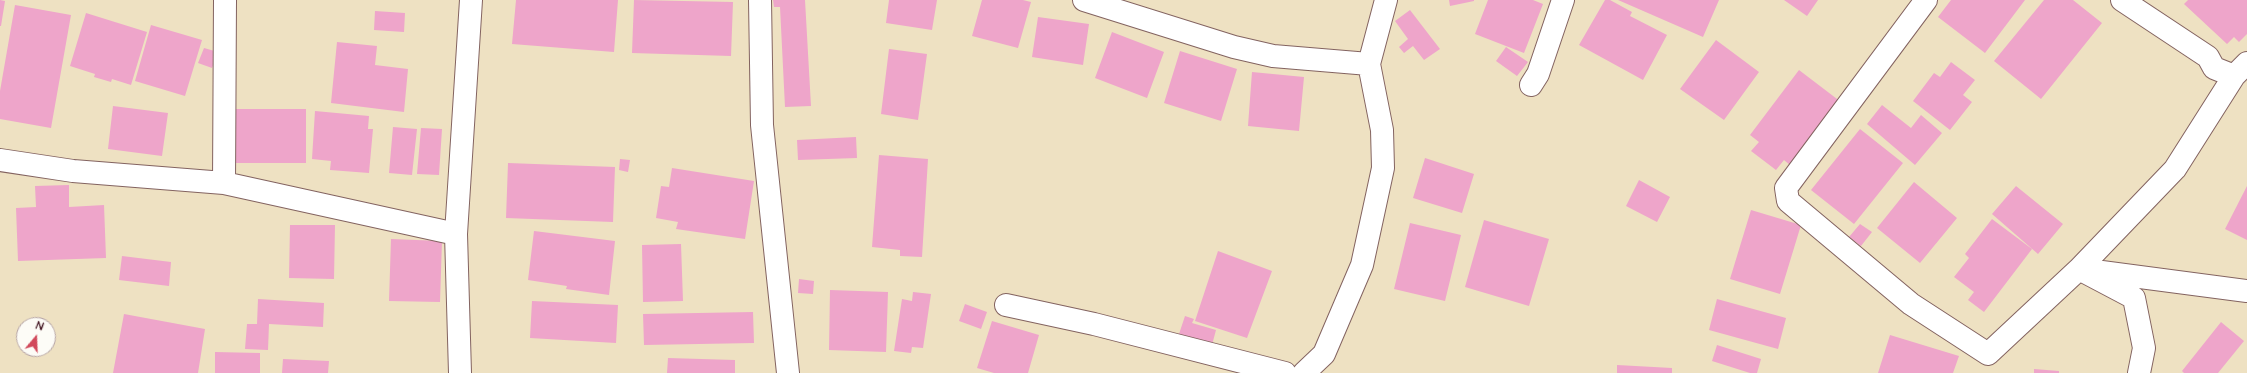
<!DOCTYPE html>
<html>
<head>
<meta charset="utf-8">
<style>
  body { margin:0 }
  #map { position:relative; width:2247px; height:373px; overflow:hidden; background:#eee1c2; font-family:"Architects Daughter",sans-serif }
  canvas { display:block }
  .north { position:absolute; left:16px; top:317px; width:40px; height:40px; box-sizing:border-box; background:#fdfcf7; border:1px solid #b5a4a5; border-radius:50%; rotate:19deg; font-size:11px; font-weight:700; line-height:16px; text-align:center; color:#4a1f2b }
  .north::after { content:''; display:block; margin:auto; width:14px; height:18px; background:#d1495b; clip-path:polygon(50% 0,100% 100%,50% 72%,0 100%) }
</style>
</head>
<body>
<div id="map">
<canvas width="2247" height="373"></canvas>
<div class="north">N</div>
</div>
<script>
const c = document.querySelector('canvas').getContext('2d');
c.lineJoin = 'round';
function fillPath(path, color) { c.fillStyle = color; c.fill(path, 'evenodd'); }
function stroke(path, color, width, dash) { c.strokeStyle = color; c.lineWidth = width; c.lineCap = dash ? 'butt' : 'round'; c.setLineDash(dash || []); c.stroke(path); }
fillPath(new Path2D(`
  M0 0 5 1 1 26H0Z
  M516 0H618L614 52 512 44Z
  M634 0 733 2 731 56 632 53Z
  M773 0H805L811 106 785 107 780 7H774Z
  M889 0H937L932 30 886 23Z
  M982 0H1023L1031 2 1018 48 972 36Z
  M1449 0H1474V1L1450 6Z
  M1488 0H1533L1543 4 1524 53 1475 34Z
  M1605 0H1610L1632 12 1630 16 1667 35 1643 80 1579 45Z
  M1618 0H1719L1703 37Z
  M1784 0H1818L1807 16Z
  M1951 0H2025L1985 53 1938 17Z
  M2044 0H2073L2102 23 2041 99 1994 61Z
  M2188 0H2247V34L2239 42 2234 37 2227 44 2184 4Z
  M15 5 71 15 51 128 0 119V91Z
  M1410 10 1440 49 1424 60 1413 46 1404 53 1399 47 1408 39 1395 21Z
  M375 11 405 13 404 32 374 30Z
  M86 13 147 32 131 85 112 79 111 82 94 77 95 74 70 66Z
  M1038 17 1089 24 1083 65 1032 57Z
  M151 25 202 40 185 96 135 81Z
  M1112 32 1164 52 1147 98 1095 78Z
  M1716 40 1759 72 1724 120 1680 89Z
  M337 42 377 46 375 65 408 69 404 112 331 103Z
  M1506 47 1528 62 1517 76 1496 61Z
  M204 48 218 52 212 68 198 63Z
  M889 49 927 54 918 120 881 114Z
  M1180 51 1237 69 1221 121 1164 103Z
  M1951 62 1975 80 1963 95 1972 102 1950 130 1913 101 1934 73 1940 77Z
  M1799 70 1841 102 1791 166 1784 160 1776 170 1751 151 1759 142 1750 135Z
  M1252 72 1304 77 1299 131 1248 126Z
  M1882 105 1911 128 1921 115 1942 133 1915 165 1867 124Z
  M113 106 168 113 162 156 108 149Z
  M236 109H306V163H236Z
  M315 111 369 116 368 129H373L369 173 330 170 331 161 312 159Z
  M393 127 417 129 412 175 389 173Z
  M421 128 442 129 439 175 417 174Z
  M1860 129 1903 163 1854 224 1811 190Z
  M856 137 857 158 798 160 797 140Z
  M879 155 928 159 922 257 900 256V250L872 247Z
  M1425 158 1474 174 1462 213 1413 198Z
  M620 159 630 160 628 172 619 170Z
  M508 163 615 167 613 222 506 218Z
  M672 168 754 181 745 239 676 229 678 222 656 218 661 186 669 187Z
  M1639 180 1670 197 1657 222 1626 206Z
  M1914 182 1957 218 1920 263 1877 228Z
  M69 185V207L104 205 106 258 18 261 16 208 36 207 35 186Z
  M2016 186 2063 224 2038 254 1992 214Z
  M2247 186V240L2225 229Z
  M1751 210 1801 225 1780 294 1730 279Z
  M1992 219 2032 249 1984 312 1968 300 1974 292 1954 277 1969 258 1965 254Z
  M1484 220 1549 239 1529 306 1465 287Z
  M1410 223 1461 235 1445 301 1394 289Z
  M1860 224 1872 232 1861 246 1849 237Z
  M290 225H335L334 279 289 278Z
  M534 231 615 241 609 295 566 289 567 286 528 280Z
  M391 239 442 241 440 302 389 301Z
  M681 244 683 301 643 302 642 245Z
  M1218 251 1272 271 1247 338 1195 321Z
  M122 256 171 262 169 286 119 280Z
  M799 279 814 281 813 294 798 293Z
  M830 290 888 292 886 352 829 350Z
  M913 292 931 294 923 348 912 347 911 353 894 351 902 299 912 301Z
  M258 299 324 303 323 327 269 324 268 350 245 349 247 324H257Z
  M1717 299 1786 318 1778 349 1709 330Z
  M532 301 618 305 616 343 530 338Z
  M965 304 987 312 981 329 959 321Z
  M753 312 754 343 644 345 643 314Z
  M124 314 205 329 198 373H113Z
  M1185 316 1194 319 1192 323 1216 330 1212 345 1179 334Z
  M992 321 1039 335 1028 373H994L977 368Z
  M2221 322 2244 341 2218 373H2184L2182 371Z
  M1890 335 1959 356 1953 373H1878Z
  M1717 345 1761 359 1757 373H1750L1712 361Z
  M215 352 260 353V373H215Z
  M668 358 735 360V373H667Z
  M283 359 329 361 328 373H282Z
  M1617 365 1672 368V373H1617Z
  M2034 369 2059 371V373H2034Z`), '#eea5ca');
const minor = new Path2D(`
  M760 0 762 125 788 373
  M1084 0 1234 47 1273 56 1369 64
  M1926 0 1786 188 1788 201 1911 304 1988 354 2079 269 2134 298 2144 348 2139 373
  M2122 0 2208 57 2214 68 2234 76
  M2247 63 2234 76 2175 169 2079 269 2247 291
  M1531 85 1538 74 1563 0
  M0 160 73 171 224 183 456 234
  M224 183 225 0
  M1006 305 1094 324 1285 373
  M460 373 456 234 471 0
  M1304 373 1324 354 1362 265 1383 168 1382 130 1369 64 1386 0`);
stroke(minor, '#836360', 24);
stroke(minor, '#fff', 22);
</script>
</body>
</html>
